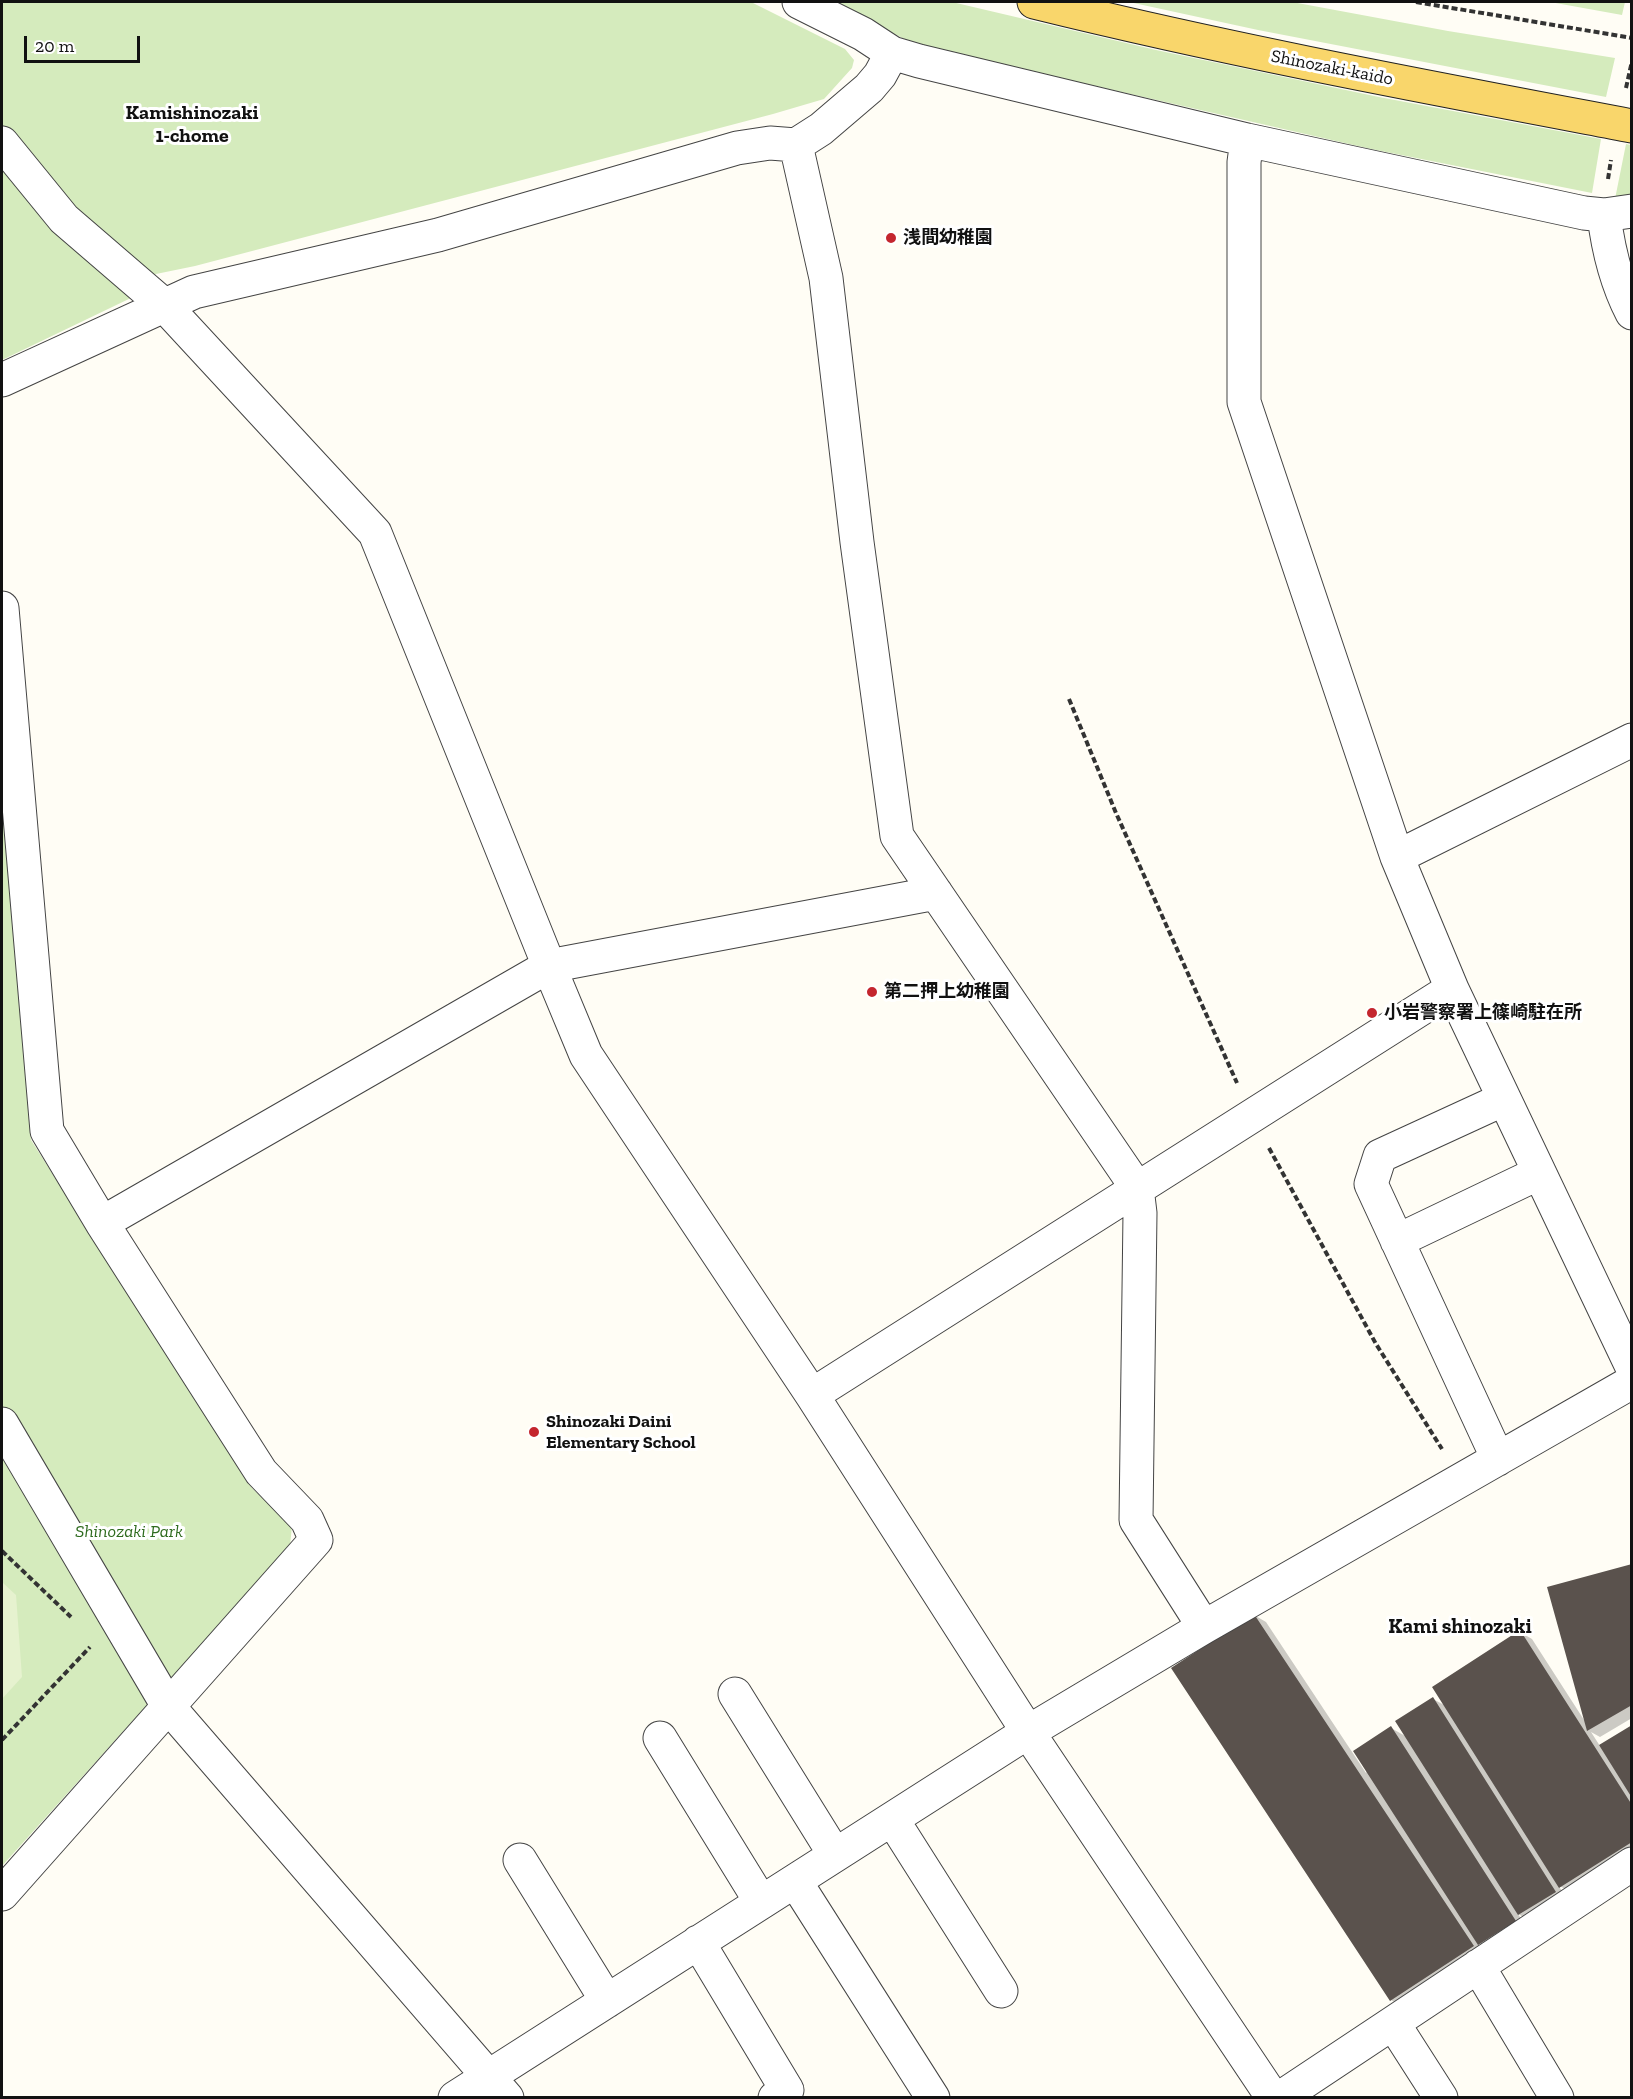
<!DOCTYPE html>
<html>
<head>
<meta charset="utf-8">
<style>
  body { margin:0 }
  #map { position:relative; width:1633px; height:2099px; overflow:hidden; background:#fffdf5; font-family:"Zilla Slab",serif }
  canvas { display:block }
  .frame { position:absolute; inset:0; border:3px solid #111; pointer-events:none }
  .scale { position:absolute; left:24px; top:36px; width:116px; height:27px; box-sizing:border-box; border:3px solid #111; border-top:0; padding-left:8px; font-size:18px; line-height:21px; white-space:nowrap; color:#111; -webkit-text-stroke:4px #fff; paint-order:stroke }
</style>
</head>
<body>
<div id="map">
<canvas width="1633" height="2099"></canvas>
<div class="frame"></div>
<div class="scale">20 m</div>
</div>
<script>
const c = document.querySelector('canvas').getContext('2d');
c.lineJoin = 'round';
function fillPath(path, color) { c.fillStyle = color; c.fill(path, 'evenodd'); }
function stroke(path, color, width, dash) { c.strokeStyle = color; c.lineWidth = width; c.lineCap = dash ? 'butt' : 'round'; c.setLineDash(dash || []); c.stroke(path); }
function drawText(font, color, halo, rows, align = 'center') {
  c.font = font + ' "Zilla Slab","Noto Sans JP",serif'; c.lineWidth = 6; c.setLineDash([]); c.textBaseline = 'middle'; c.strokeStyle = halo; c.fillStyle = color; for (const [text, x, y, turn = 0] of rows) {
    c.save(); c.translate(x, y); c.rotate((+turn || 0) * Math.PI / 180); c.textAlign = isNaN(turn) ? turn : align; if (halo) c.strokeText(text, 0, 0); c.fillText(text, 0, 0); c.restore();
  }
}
fillPath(new Path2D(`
  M2 2H751L845 49 854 60 852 68 824 99 773 114 195 266 156 274 133 297 2 360Z
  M832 2H952L1156 50 1379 97 1601 139 1592 193 1371 149 916 45Z
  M1129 2H1292L1448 31 1615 58 1606 97 1258 30Z
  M1550 2H1625L1622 15Z
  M1626 144 1631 145V199H1615Z
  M2 762 31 1140 252 1488 292 1526 290 1546 2 1866Z`), '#d5ebbd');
fillPath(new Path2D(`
  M2 1582 16 1595 22 1677 2 1699Z`), '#e6f2cf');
fillPath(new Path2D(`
  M1632 1565V1718L1600 1737 1591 1732 1600 1746 1632 1727V1856L1572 1893 1558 1885 1567 1899 1531 1921 1518 1914 1527 1928 1491 1951 1478 1943 1484 1953 1403 2007 1391 2000 1254 1615 1266 1622 1366 1773 1391 1728 1407 1737 1433 1699 1446 1706 1520 1632 1532 1639 1586 1723Z`), '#0003');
fillPath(new Path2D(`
  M1632 1564V1705L1587 1731 1547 1587Z
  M1254 1614 1474 1946 1390 2001 1171 1668Z
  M1520 1630 1632 1805V1842L1559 1888 1432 1687Z
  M1433 1697 1556 1892 1518 1915 1395 1721Z
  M1632 1725V1798L1599 1745Z
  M1391 1726 1516 1921 1478 1945 1353 1751Z`), '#5a524d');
const minor = new Path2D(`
  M799 2 863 34 892 53 919 61 1247 140 1584 213 1604 215 1632 211
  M1247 140 1244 162V402L1397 857 1452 989 1632 1367
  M2 143 64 219 165 306 375 533 549 966 586 1055 812 1395 1028 1732 1273 2098
  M796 145 826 278 857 542 897 836 1137 1188 1140 1213 1136 1520 1204 1627
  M1604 215C1608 249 1616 282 1632 313
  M2 380 194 292 438 235 737 148 770 143 796 145 821 129 869 88 880 75 892 53
  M2 608 47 1131 102 1223 261 1472 307 1520 316 1540 2 1894
  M1397 857 1632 740
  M102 1223 549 966 936 893
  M1397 1241 1539 1173
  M812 1395 1452 989
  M2 1424 168 1706 507 2098
  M1498 1459 1371 1184 1380 1156 1504 1099
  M735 1694 835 1855
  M660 1738 761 1902
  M892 1819 1001 1991
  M520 1860 607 2001
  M795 1881 933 2098
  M698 1942 787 2090 775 2098
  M1478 1966 1557 2098
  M1393 2023 1441 2098
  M455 2098 1028 1732 1204 1627 1632 1382
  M1280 2098 1632 1864`);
const major = new Path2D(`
  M1034 2C1232 51 1432 88 1632 126`);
stroke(minor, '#444', 35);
stroke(major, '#222', 35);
stroke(new Path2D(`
  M1416 2 1632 38
  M1626 88 1632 61
  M1608 179 1611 160
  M1069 699 1116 813 1237 1083
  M1269 1148 1376 1344 1442 1449
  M2 1551 71 1617
  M2 1740 90 1647`), '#333', 4, [6, 3]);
stroke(minor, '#fff', 33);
stroke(major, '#f9d66b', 33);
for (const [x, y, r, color] of [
  [891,238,6,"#c4262e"],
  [872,992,6,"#c4262e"],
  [1372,1013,6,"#c4262e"],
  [534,1432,6,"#c4262e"]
]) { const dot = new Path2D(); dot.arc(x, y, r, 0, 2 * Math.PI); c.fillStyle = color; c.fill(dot); stroke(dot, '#fff', 2); }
drawText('18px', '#111', '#fff', [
  ["Shinozaki-kaido",1332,68,11]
]);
drawText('bold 18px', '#111', '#fff', [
  ["浅間幼稚園",903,238],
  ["第二押上幼稚園",884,992],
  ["小岩警察署上篠崎駐在所",1384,1013],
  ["Shinozaki Daini",546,1422],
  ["Elementary School",546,1443]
], 'left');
drawText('italic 18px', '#2f6b1f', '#fff', [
  ["Shinozaki Park",129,1532]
]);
drawText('bold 20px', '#111', '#fff', [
  ["Kamishinozaki",192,113],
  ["1-chome",192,136]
]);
drawText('bold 21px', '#111', '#fff', [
  ["Kami shinozaki",1460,1627]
]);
</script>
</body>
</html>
